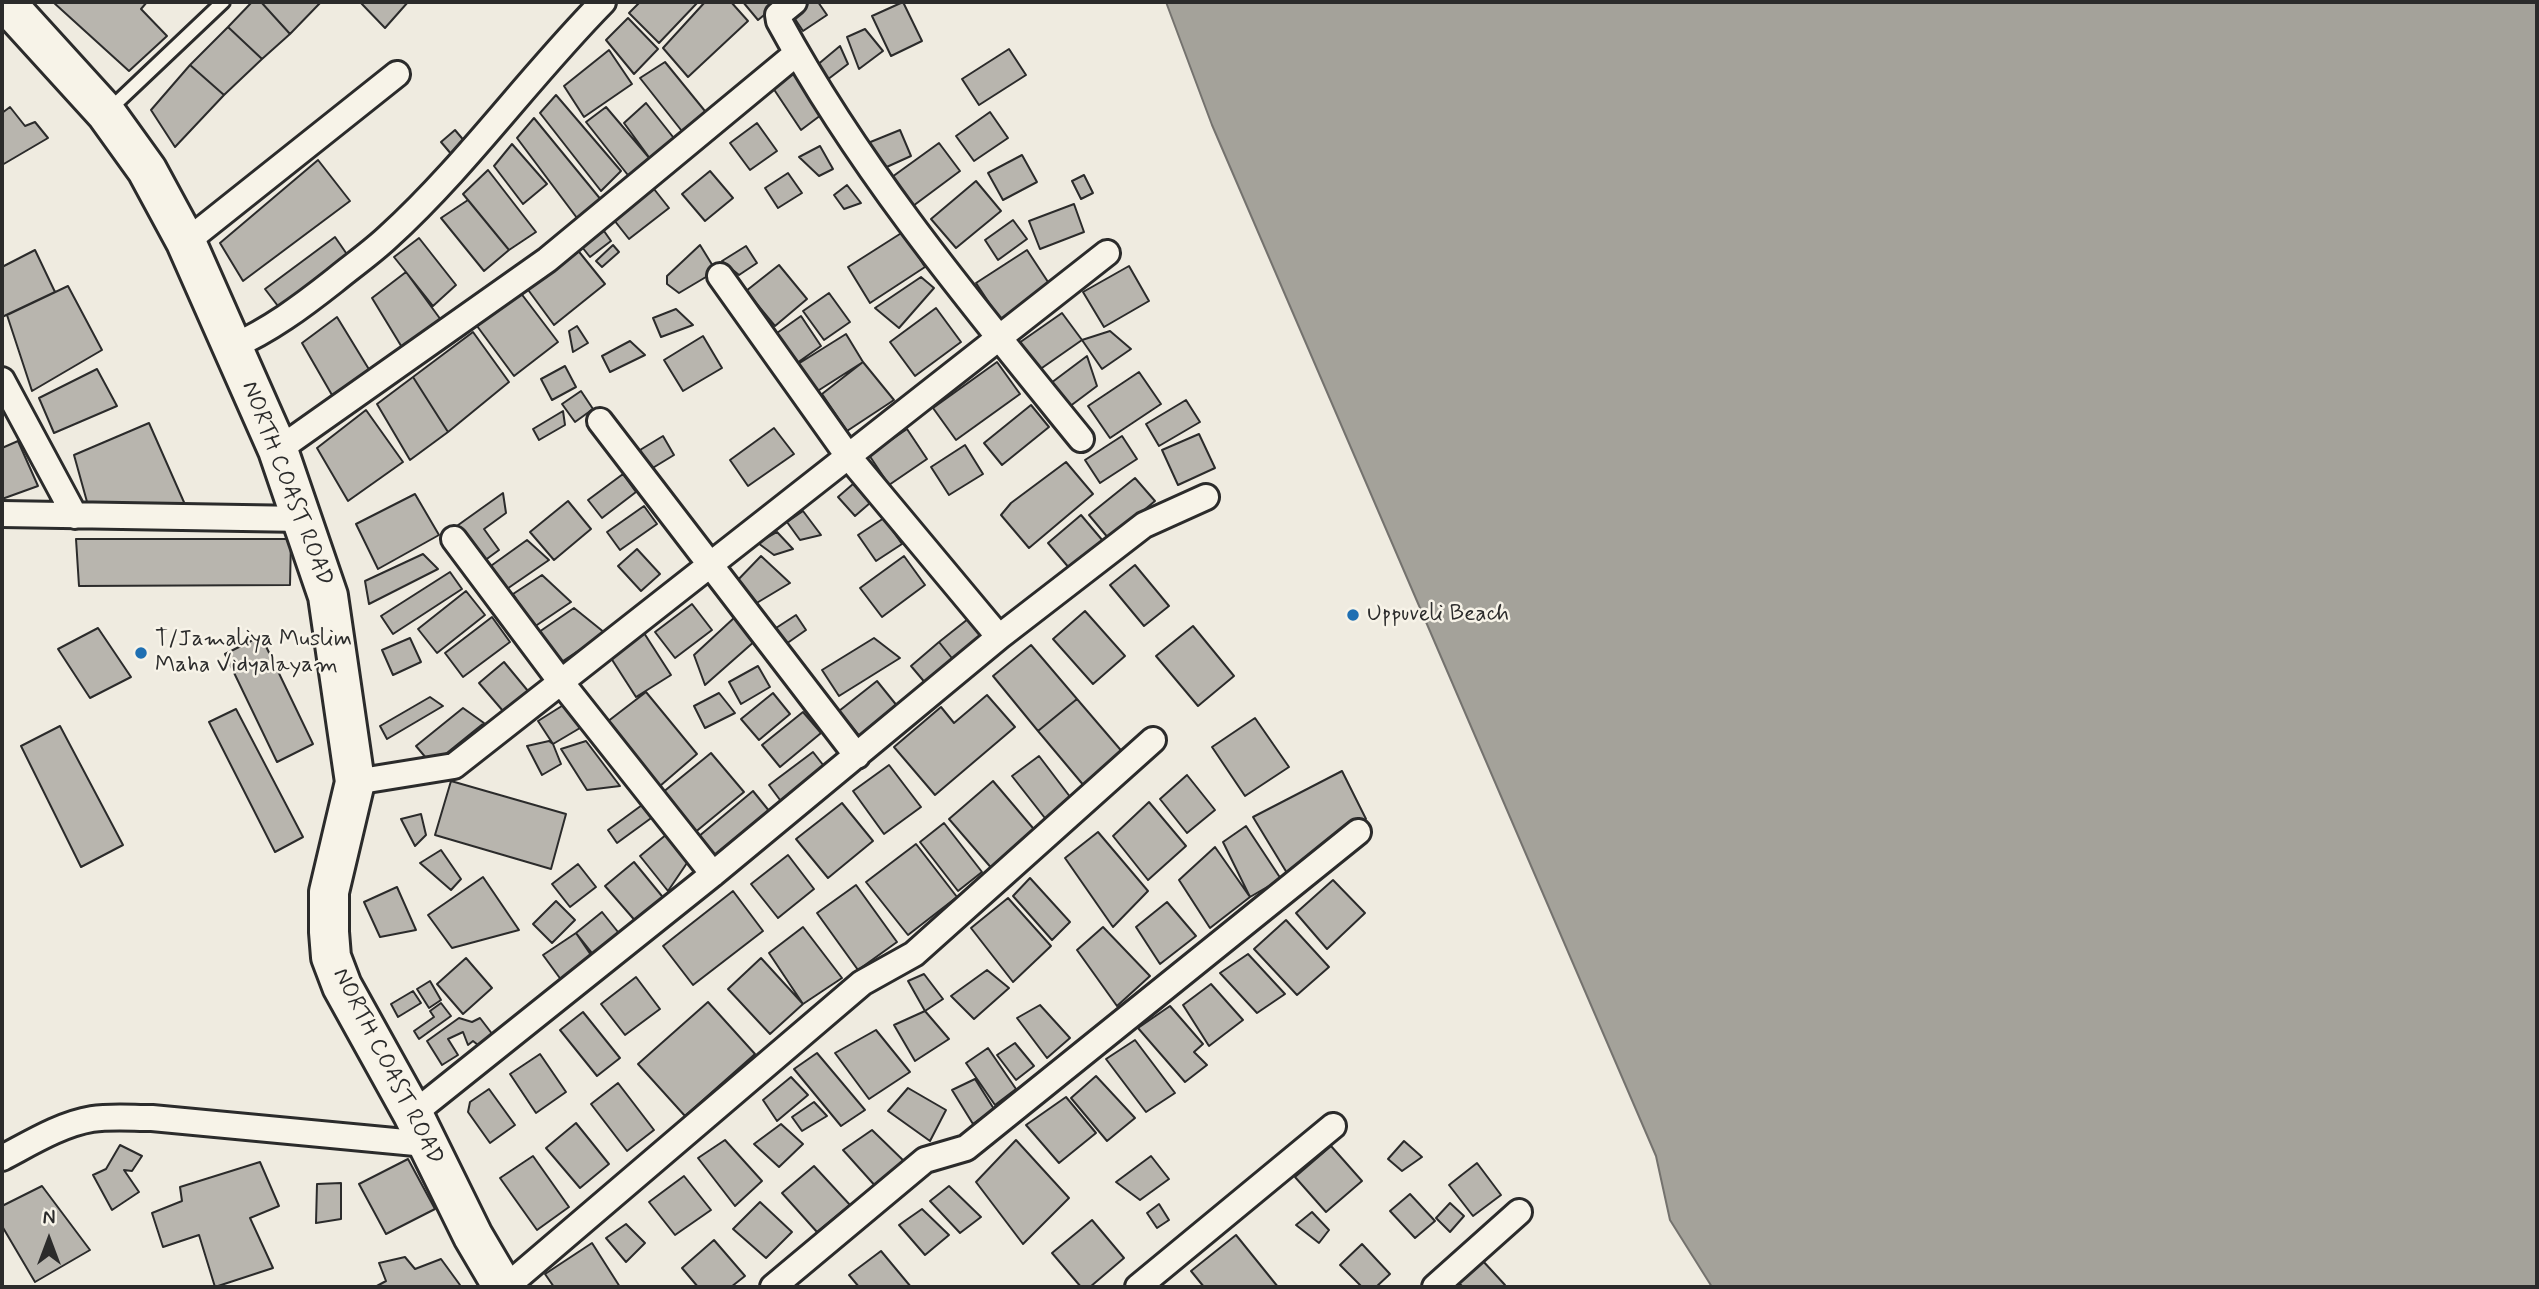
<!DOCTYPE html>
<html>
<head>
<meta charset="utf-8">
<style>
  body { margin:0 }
  #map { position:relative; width:2539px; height:1289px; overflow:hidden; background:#efebe0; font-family:Mynerve,sans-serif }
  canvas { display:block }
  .frame { position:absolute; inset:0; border:4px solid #2b2b2b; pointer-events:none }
  .north { position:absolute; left:14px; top:1205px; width:70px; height:70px; -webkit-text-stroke:5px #f7f3e8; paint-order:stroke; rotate:0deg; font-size:19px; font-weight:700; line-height:28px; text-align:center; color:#2b2b2b }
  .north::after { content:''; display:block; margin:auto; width:24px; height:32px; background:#2b2b2b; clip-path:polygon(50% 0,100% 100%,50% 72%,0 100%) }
</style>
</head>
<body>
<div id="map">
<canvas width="2539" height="1289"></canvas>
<div class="frame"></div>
<div class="north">N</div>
</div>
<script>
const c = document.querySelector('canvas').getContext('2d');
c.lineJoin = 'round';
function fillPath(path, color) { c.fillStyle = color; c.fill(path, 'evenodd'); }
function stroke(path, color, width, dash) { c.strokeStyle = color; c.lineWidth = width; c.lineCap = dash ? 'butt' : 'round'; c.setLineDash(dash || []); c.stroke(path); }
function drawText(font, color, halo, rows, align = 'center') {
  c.font = font + ' Mynerve,sans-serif'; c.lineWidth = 5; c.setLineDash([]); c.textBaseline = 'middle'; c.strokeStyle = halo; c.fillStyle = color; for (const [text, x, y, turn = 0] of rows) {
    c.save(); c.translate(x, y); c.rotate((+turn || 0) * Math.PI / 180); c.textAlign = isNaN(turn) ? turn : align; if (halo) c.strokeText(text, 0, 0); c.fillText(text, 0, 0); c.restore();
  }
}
const water = new Path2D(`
  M1166 2H2537V1287H1712L1670 1220 1656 1156 1212 125Z`);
fillPath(water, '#a4a29a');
stroke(water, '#74726e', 2);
const building = new Path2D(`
  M53 2H147L141 9 167 36 129 71Z
  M252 2H261L290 34 262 59 228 27Z
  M261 2H321L290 34Z
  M360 2H408L385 28Z
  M640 2H698L659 43 629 13Z
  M705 2H731L748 21 688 77 663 48Z
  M743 2H780L758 20Z
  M801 2H818L827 15 803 31 789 10Z
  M903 2 922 41 891 56 872 16Z
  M628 18 658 49 634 74 606 40Z
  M228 27 262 59 224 95 190 65Z
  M865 29 883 51 859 69 847 37Z
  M840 46 848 64 827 80 816 66Z
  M1009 49 1026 75 979 105 962 79Z
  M609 50 632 84 584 117 564 86Z
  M665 62 709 116 685 135 640 78Z
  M190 65 224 95 175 147 151 110Z
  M796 71 825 112 801 130 773 88Z
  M556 95 621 171 601 191 540 113Z
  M646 103 677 142 651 160 624 123Z
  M10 107 25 126 35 122 48 138 2 165V113Z
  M606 107 651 160 631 179 586 122Z
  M990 112 1008 138 974 161 956 136Z
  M534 118 602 201 580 222 517 138Z
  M757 123 777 151 750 170 730 143Z
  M455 130 466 143 452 155 441 142Z
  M900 130 911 156 880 170 868 143Z
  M939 143 960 171 913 206 892 177Z
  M512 144 547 184 523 204 494 166Z
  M820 146 833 169 819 176 799 157Z
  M1022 155 1037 182 1003 200 988 173Z
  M318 160 350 201 243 281 220 243Z
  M488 170 536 232 509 250 463 194Z
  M710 171 733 198 705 221 682 194Z
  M788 173 802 193 778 208 765 188Z
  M1084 175 1093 193 1081 199 1072 181Z
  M976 181 1001 211 956 248 931 219Z
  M847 185 861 203 844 209 834 195Z
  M654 189 669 208 629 239 614 220Z
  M468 200 509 250 484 271 441 218Z
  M1074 204 1084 232 1040 249 1029 221Z
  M1013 220 1027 239 998 260 985 240Z
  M604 231 611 241 590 257 582 247Z
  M903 232 925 267 870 303 848 267Z
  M335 237 353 263 284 314 265 289Z
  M419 238 456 285 433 306 394 257Z
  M613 245 619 252 602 267 596 261Z
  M700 245 716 271 679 293 667 284V276Z
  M746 246 757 263 739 275 722 261Z
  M576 248 605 284 554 325 526 287Z
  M35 250 55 292 2 317V267Z
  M1027 250 1052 288 1001 321 976 283Z
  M779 265 807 299 775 326 746 291Z
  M1129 266 1149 301 1104 327 1083 292Z
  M406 272 441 320 403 349 372 298Z
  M921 277 934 288 899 328 875 308Z
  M68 286 102 350 32 391 7 315Z
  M520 292 558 342 514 376 477 326Z
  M829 293 850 322 824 340 803 311Z
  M936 308 961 342 915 376 890 342Z
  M676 309 693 325 661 337 653 318Z
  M1062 313 1082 340 1039 370 1019 343Z
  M801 316 821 346 797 363 777 333Z
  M337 317 370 371 332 395 302 343Z
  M577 326 588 343 573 352 569 331Z
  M1110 331 1131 349 1102 369 1082 340Z
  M473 332 509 382 448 432 413 377Z
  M846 334 863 362 816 392 798 364Z
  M703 336 722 368 683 391 664 360Z
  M630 341 645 355 610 372 602 356Z
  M1087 356 1097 386 1069 407 1051 383Z
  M863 362 894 400 847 431 822 394Z
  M997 362 1020 394 956 440 933 408Z
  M565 366 576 387 552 400 541 379Z
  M97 369 117 406 54 433 39 398Z
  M1139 372 1161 404 1110 438 1088 406Z
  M413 377 448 432 410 460 377 404Z
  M581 391 593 409 575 422 562 404Z
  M1186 400 1200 422 1159 446 1146 424Z
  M1031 405 1049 427 1002 465 984 443Z
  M366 410 403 462 348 501 317 448Z
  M563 411 565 425 539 440 533 429Z
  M149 423 187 509H89L74 455Z
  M774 428 794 454 748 486 730 460Z
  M907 429 927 459 889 485 869 455Z
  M1199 434 1215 468 1178 485 1162 450Z
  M663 436 674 455 651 469 640 450Z
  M1122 436 1137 459 1100 483 1085 460Z
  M18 441 38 486 2 499V448Z
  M965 445 983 474 949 495 931 467Z
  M1066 462 1093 494 1029 548 1001 515 1011 503Z
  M623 474 636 492 602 518 588 500Z
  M1135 478 1155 501 1109 539 1089 515Z
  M853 484 870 503 855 516 838 497Z
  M503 493 506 513 484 529 499 550 480 564 454 528Z
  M415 494 439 535 378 569 356 524Z
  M568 501 591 529 554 560 530 532Z
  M644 506 657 524 620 550 607 532Z
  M803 511 821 535 800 540 787 522Z
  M1081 515 1103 541 1070 569 1048 543Z
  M884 518 902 544 876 561 858 535Z
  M777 532 793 549 774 555 758 543Z
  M76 539H291L290 585 79 586Z
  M527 540 549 560 504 591 488 568Z
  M637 549 660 574 641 591 618 566Z
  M423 554 438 569 369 604 365 581Z
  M761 556 790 583 755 604 733 585Z
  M904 556 925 585 882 617 860 588Z
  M1135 565 1169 606 1144 626 1110 585Z
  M450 572 462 589 393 634 381 616Z
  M542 575 571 602 534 627 513 594Z
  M466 591 485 615 437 653 418 629Z
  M692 604 712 630 675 658 655 632Z
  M574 608 605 633 560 663 539 632Z
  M1085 611 1125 656 1093 684 1053 639Z
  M796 615 806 630 786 644 776 628Z
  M492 617 510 642 463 677 445 653Z
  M735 617 756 640 705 685 694 655Z
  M968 619 984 638 955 662 939 642Z
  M1193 626 1234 676 1198 706 1156 656Z
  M98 628 131 677 90 698 58 649Z
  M644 633 671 675 636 697 609 655Z
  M261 636 313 744 277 762 225 654Z
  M410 638 421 662 393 675 382 650Z
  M874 638 900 658 839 696 822 670Z
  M939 642 955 662 927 685 911 666Z
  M1031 645 1077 699 1038 731 993 676Z
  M504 662 528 691 503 711 479 683Z
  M758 666 770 687 741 704 729 682Z
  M877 681 898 707 860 737 839 711Z
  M646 692 697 754 660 786 607 722Z
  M719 693 735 713 705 728 694 706Z
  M773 693 790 714 759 740 741 719Z
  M987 695 1015 727 935 795 894 747 941 707 954 723Z
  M430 697 443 706 387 739 380 726Z
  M1077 699 1125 755 1085 787 1038 731Z
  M565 704 580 728 553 744 538 721Z
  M463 708 484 723 432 765 416 746Z
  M236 709 303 837 275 852 209 722Z
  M803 712 821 733 780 767 762 745Z
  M1255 718 1289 767 1245 796 1212 747Z
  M60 726 123 845 81 867 21 746Z
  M549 741 553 744 561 764 542 775 527 746Z
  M586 741 620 786 587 790 561 749Z
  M813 752 827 770 783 804 769 785Z
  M711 753 744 792 693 834 662 793Z
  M1039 756 1074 802 1048 822 1012 776Z
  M889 765 921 807 884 834 853 791Z
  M1342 771 1366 819 1287 873 1253 817Z
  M1187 775 1215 810 1187 833 1160 799Z
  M451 781 566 814 551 869 435 835Z
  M993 781 1038 834 994 871 949 819Z
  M753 791 774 817 718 862 698 837Z
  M1149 802 1186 846 1148 880 1113 836Z
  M842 803 873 841 828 878 796 839Z
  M642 805 654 816 617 843 608 830Z
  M421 814 426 835 415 846 401 819Z
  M944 823 982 872 958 891 920 842Z
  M1246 826 1281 879 1250 897 1223 842Z
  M1098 832 1148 891 1113 927 1065 858Z
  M667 834 689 860 668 891 640 856Z
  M916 844 957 897 908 935 866 882Z
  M1215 847 1250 897 1210 928 1179 880Z
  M441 850 461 879 451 890 420 863Z
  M788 855 814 889 778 918 751 884Z
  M634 862 666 901 638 924 605 886Z
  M578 864 596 887 570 907 552 884Z
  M483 877 519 930 452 948 428 915Z
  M1030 878 1070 922 1052 940 1013 896Z
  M1333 880 1365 913 1327 949 1296 913Z
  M856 885 897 942 858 970 817 913Z
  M397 887 416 930 380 937 364 902Z
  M733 891 763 931 693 985 663 946Z
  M1008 898 1051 946 1013 982 971 928Z
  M556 901 575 920 552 943 533 924Z
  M1167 902 1196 936 1160 964 1136 927Z
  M602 912 622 937 596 958 576 933Z
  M1286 920 1329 967 1297 995 1254 949Z
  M803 927 842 978 803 1004 769 953Z
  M1103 927 1150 976 1117 1006 1077 950Z
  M576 933 593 958 562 981 543 955Z
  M1248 954 1285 994 1257 1013 1220 973Z
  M466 958 492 988 463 1014 437 984Z
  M761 958 803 1004 770 1034 728 989Z
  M987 970 1009 988 974 1019 951 996Z
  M924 974 943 999 925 1011 908 981Z
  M636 977 660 1009 625 1035 601 1004Z
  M430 981 441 1000 429 1008 417 989Z
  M1211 984 1243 1020 1209 1046 1183 1005Z
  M413 991 421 1003 398 1017 391 1004Z
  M708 1002 755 1054 685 1116 638 1064Z
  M441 1003 451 1016 419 1039 414 1031 434 1017 430 1011Z
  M1040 1005 1070 1038 1047 1058 1017 1018Z
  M1170 1006 1203 1044 1194 1052 1207 1065 1185 1082 1138 1028Z
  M925 1011 949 1039 915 1061 894 1025Z
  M583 1012 620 1058 597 1076 560 1030Z
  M459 1018 472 1022 480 1018 493 1035 478 1045 473 1041 468 1045 463 1032 448 1039 458 1055 442 1065 427 1041Z
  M876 1030 910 1072 869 1099 835 1053Z
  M1135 1040 1175 1093 1146 1112 1106 1059Z
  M1015 1043 1034 1066 1016 1080 997 1055Z
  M988 1048 1016 1089 995 1105 966 1063Z
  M817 1053 865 1110 841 1126 794 1069Z
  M540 1054 566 1092 536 1113 510 1074Z
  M1096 1076 1135 1118 1107 1141 1071 1098Z
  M791 1077 808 1095 777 1121 763 1100Z
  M975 1079 994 1109 973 1124 952 1090Z
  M618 1083 654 1130 627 1151 591 1104Z
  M908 1088 946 1110 930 1141 888 1111Z
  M489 1089 515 1125 490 1143 468 1112 470 1102Z
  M1066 1097 1096 1133 1059 1163 1026 1125Z
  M814 1102 827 1116 802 1131 792 1117Z
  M576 1123 609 1164 580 1188 546 1148Z
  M781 1124 803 1144 779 1167 754 1144Z
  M872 1130 907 1164 878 1189 843 1150Z
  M725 1140 762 1181 735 1206 698 1158Z
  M1016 1140 1069 1198 1023 1244 976 1182Z
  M1404 1141 1422 1157 1402 1171 1388 1159Z
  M120 1145 142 1156 132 1171 124 1170 139 1192 112 1210 93 1175 106 1169Z
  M1331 1146 1362 1181 1326 1212 1295 1177Z
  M533 1156 569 1207 537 1230 500 1178Z
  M1151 1156 1169 1179 1140 1200 1116 1182Z
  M408 1159 435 1209 386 1234 359 1184Z
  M260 1162 279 1206 250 1218 273 1268 215 1287 199 1235 163 1247 152 1213 182 1201 180 1187Z
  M1477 1163 1501 1195 1473 1216 1449 1185Z
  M814 1166 850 1205 817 1232 782 1193Z
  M684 1176 711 1210 675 1235 649 1202Z
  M341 1183V1219L316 1223 317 1184Z
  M42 1186 90 1250 35 1282 2 1226V1206Z
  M949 1186 981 1217 960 1233 930 1201Z
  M1410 1194 1435 1221 1415 1238 1390 1211Z
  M760 1202 792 1232 766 1258 733 1229Z
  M1450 1203 1464 1216 1450 1232 1436 1218Z
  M1159 1204 1169 1220 1157 1228 1147 1213Z
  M922 1209 949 1235 925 1255 899 1225Z
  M1312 1212 1329 1230 1319 1243 1296 1225Z
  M1092 1220 1124 1258 1090 1287H1081L1052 1253Z
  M626 1224 645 1243 626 1262 606 1238Z
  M1236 1235 1278 1287H1204L1191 1271Z
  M714 1240 745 1276 731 1287H698L682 1268Z
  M592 1243 620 1287H554L545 1274Z
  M1362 1244 1390 1274 1376 1287H1362L1340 1265Z
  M881 1251 911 1287H859L849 1275Z
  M405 1257 415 1269 441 1259 460 1285 456 1287H375L386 1281 379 1263Z
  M1482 1260 1505 1285 1503 1287H1463L1458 1282Z`);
fillPath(building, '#b8b5ae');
stroke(building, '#2b2b2b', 2);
const service = new Path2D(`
  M109 110 223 2`);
const minor = new Path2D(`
  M794 2 778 15 779 21C861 172 973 306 1081 439
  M186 242 397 74
  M720 276 848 456 999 637
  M232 347C270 330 301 307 334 281 352 266 371 253 388 237 466 166 528 78 603 2
  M2 380 75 516
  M600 421 857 756
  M278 450 547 260 797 53
  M2 514 303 519
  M454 539 561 682 713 874
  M355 782 454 766 1107 253
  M413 1114 713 874 999 637 1144 525 1206 497
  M2 1158C29 1144 61 1124 92 1119 111 1116 132 1118 152 1118L426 1144
  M506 1287 862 983 914 954 1153 740
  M773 1287 925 1160 966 1148 1358 832
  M1138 1287 1333 1126
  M1435 1287 1519 1212`);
const primary = new Path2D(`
  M5 2 106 113 147 170 186 242 278 450 328 596 355 782 329 892V932L331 957 342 986 413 1114 473 1236 503 1287`);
stroke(service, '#2b2b2b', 18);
stroke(minor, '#2b2b2b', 30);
stroke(primary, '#2b2b2b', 44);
stroke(service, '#f7f3e8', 12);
stroke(minor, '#f7f3e8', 24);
stroke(primary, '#f7f3e8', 38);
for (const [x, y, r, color] of [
  [1353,615,7,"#1f6fb2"],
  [141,653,7,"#1f6fb2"]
]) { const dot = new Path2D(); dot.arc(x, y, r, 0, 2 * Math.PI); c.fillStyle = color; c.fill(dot); stroke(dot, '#f7f3e8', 2.5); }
drawText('23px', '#2b2b2b', '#f7f3e8', [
  ["NORTH COAST ROAD",286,484,69],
  ["NORTH COAST ROAD",387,1067,63]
]);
drawText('23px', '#2b2b2b', '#f7f3e8', [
  ["Uppuveli Beach",1367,615],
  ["T/Jamaliya Muslim",155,640],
  ["Maha Vidyalayam",155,666]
], 'left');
</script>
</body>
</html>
